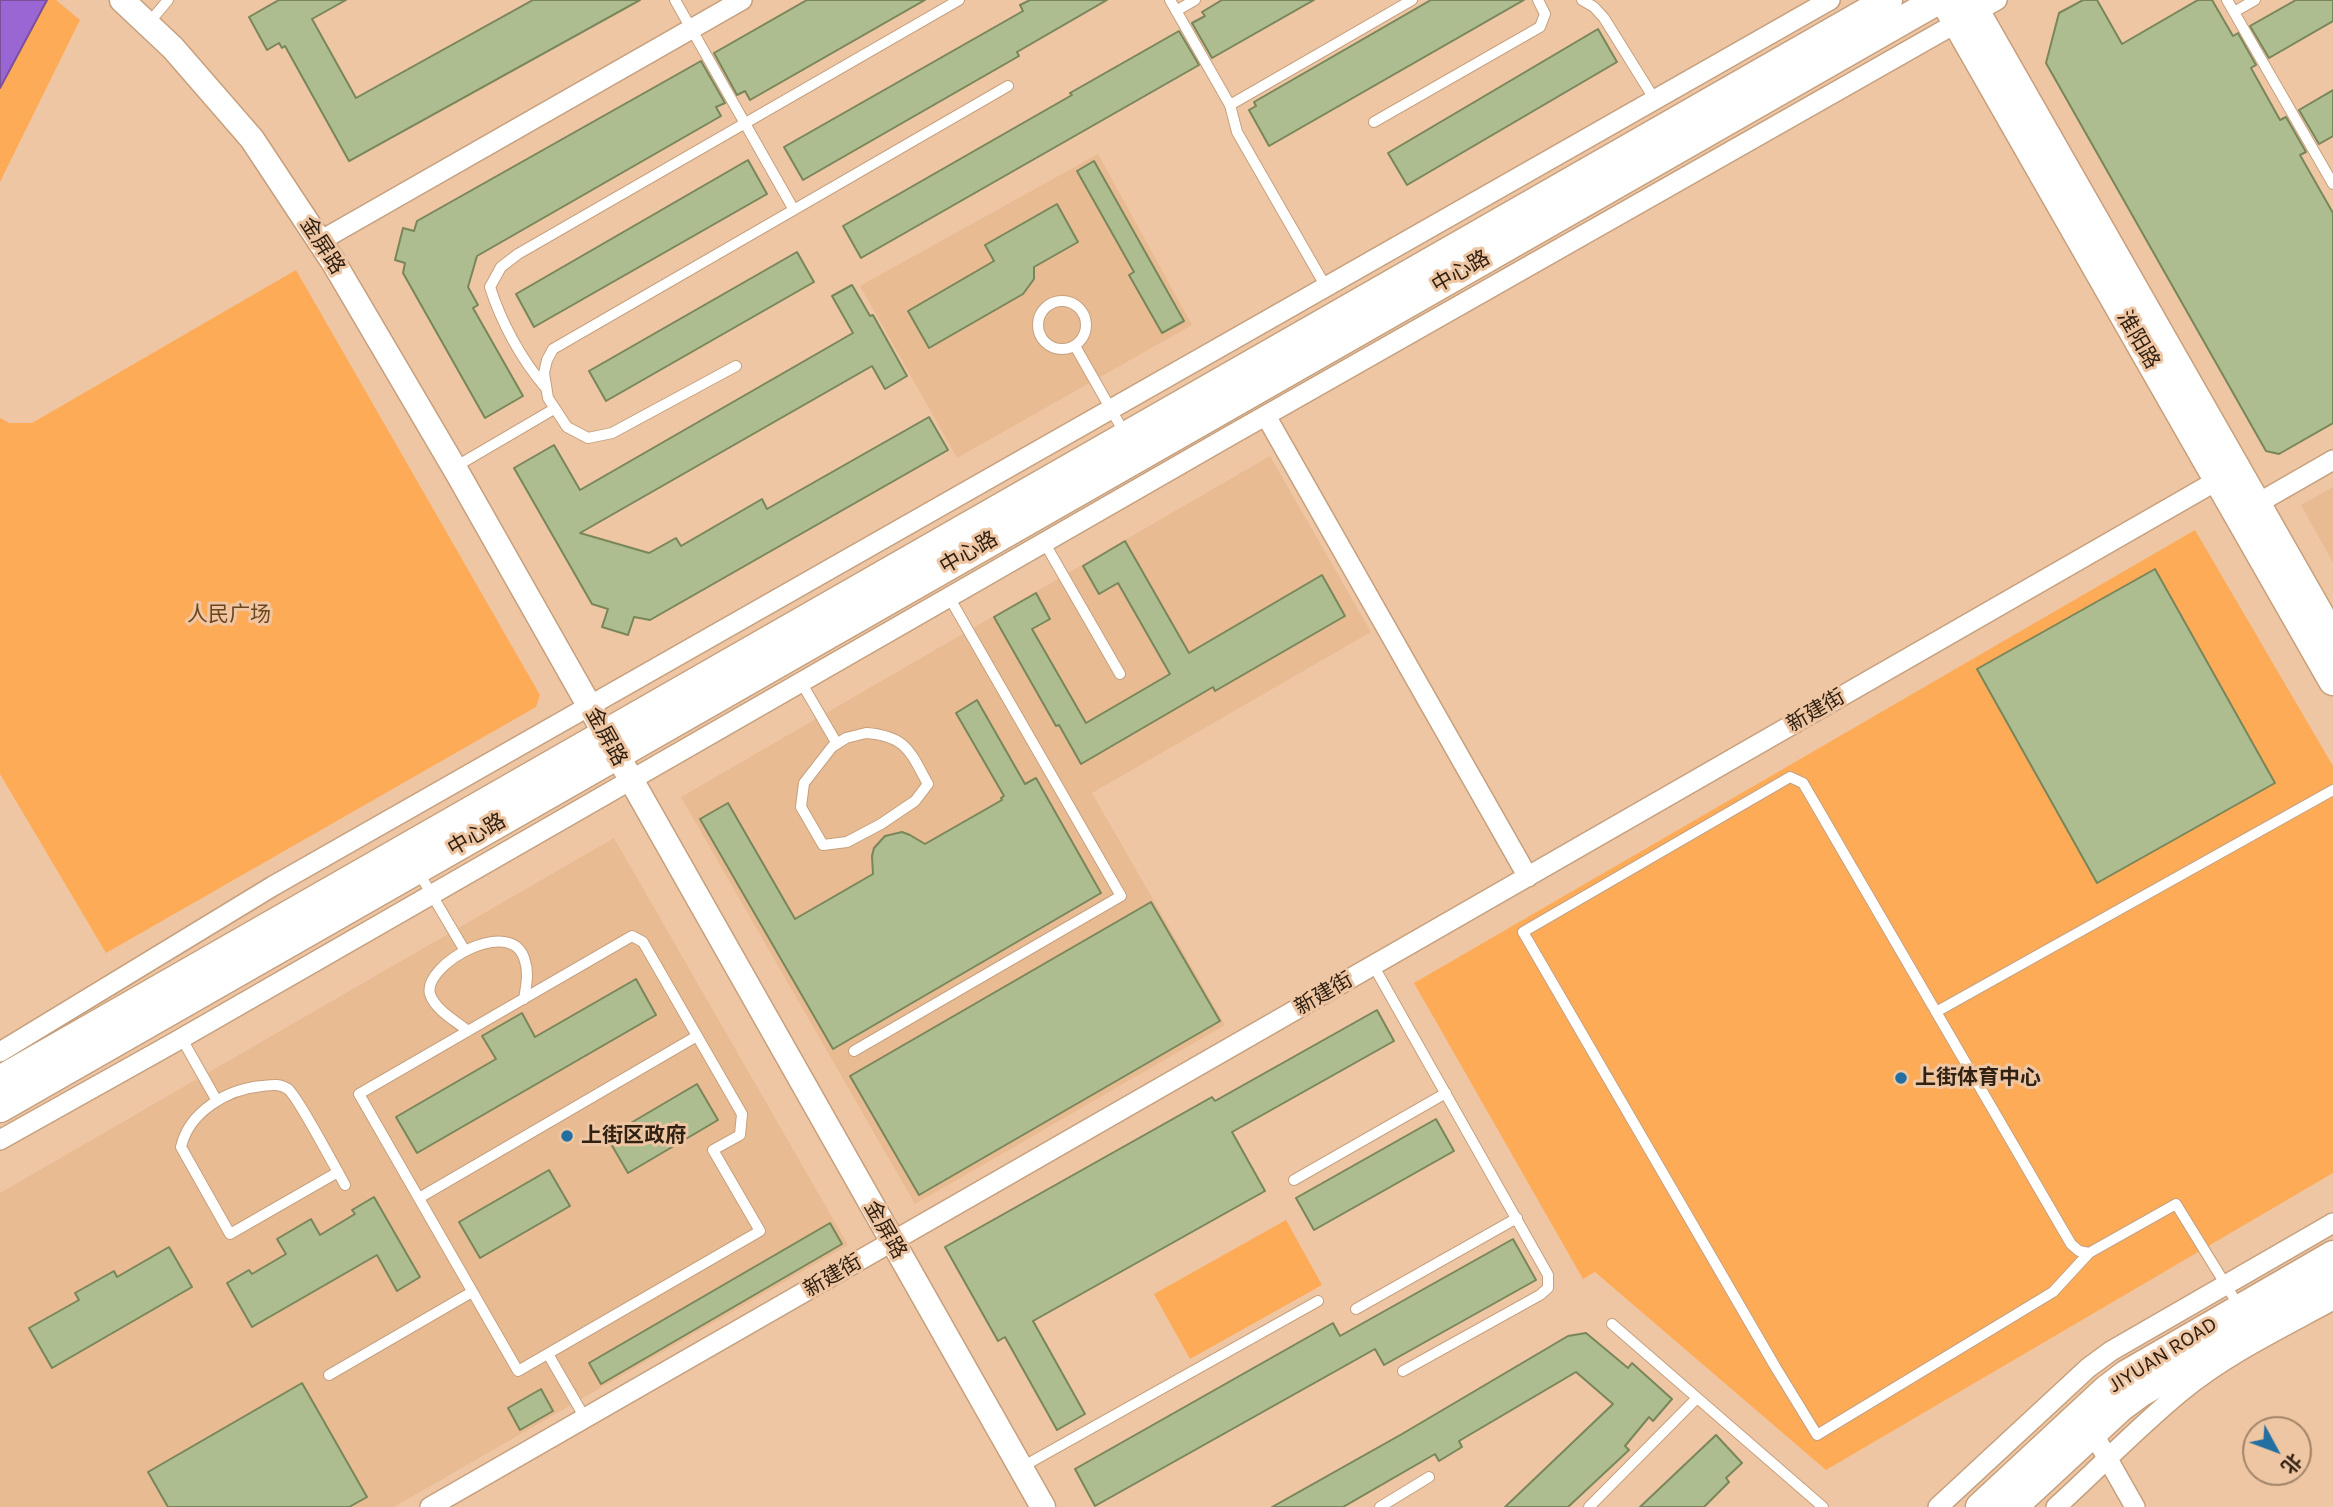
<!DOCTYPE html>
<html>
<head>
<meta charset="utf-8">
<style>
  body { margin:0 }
  #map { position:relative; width:2333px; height:1507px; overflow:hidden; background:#eec6a3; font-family:Karla,"Noto Sans SC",sans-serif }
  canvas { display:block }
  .north { position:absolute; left:2242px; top:1416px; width:70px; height:70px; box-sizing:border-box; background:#eec6a3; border:2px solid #a28469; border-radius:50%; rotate:131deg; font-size:19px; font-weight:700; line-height:28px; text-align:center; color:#302113 }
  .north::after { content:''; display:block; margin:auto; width:24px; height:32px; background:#246fa2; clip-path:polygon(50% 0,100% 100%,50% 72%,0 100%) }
</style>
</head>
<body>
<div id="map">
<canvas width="2333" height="1507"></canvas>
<div class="north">北</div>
</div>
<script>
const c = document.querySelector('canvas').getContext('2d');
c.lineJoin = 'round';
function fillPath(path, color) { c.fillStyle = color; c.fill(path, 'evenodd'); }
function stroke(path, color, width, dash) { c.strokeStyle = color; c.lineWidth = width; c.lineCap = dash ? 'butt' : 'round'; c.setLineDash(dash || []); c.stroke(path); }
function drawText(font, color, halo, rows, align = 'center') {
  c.font = font + ' Karla,"Noto Sans SC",sans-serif'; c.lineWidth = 6; c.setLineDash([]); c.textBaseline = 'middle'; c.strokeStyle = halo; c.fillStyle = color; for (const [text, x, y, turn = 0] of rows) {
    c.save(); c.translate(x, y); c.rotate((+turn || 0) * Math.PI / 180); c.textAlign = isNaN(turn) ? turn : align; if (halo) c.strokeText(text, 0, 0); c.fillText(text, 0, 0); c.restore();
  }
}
fillPath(new Path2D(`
  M1098 154 1192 325 957 458 860 286Z
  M1270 456 1371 632 1092 793 1225 1025 915 1204 681 797Z
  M2333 487V563L2301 505Z
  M614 838 848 1245 394 1507H0V1193Z`), '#e8bb92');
fillPath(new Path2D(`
  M0 0H56L80 20 0 182Z
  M296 270 540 695 536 707 106 953 0 774V418L9 423H32Z
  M2195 530 2333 766V1173L1826 1470 1595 1272 1583 1279 1414 983Z
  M1286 1220 1322 1285 1190 1359 1154 1294Z`), '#feab58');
const water = new Path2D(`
  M0 0H47L0 88Z`);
fillPath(water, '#9966d3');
stroke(water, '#7a5199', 2);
const building = new Path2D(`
  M279 0H346L312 19 356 98 533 0H640L349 161 285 46 282 48 279 43 267 50 249 17Z
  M807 0H925L750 100 745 91 737 95 714 53Z
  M1030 0H1107L1017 52 1019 56 803 180 784 147 1023 11 1020 5Z
  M1222 0H1314L1212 58 1192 23 1205 16 1202 12Z
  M1431 0H1524L1269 146 1249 110 1256 106 1254 102Z
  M2083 0H2097L2122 44 2198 0H2212L2233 36 2238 33 2256 65 2251 68 2280 120 2286 117 2306 152 2300 155 2333 213V423L2279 454 2266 451 2046 63 2059 13Z
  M2296 0H2333V21L2269 58 2250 26Z
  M1598 29 1617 62 1407 185 1388 153Z
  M1179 31 1199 65 861 258 843 226 1072 95 1070 93Z
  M701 61 725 103 716 107 721 116 477 256 468 287 478 305 473 308 523 396 485 418 403 273 405 263 395 260 403 228 414 231 417 221Z
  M2333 90V136L2319 144 2299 110Z
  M748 160 767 194 534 327 516 294Z
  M1094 161 1184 321 1162 333 1129 275 1134 272 1077 171Z
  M1057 204 1078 242 1034 267V279L1023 294 929 348 908 311 994 261 985 245Z
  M797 252 814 282 606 401 589 371Z
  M852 285 870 316 873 315 907 376 885 389 872 366 580 533 649 553 676 538 681 546 762 499 767 509 929 417 948 450 650 620 634 617 628 635 602 627 608 609 592 604 514 468 554 445 580 490 853 333 832 296Z
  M1125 541 1189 653 1322 575 1345 616 1215 691 1213 687 1081 764 1059 725 1056 726 994 617 1036 593 1050 619 1032 629 1086 723 1170 674 1118 583 1099 594 1083 566Z
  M2155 569 2275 783 2097 883 1977 669Z
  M977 700 1025 784 1036 778 1101 893 833 1049 700 819 728 803 795 919 873 874 872 856 874 848 885 836 902 832 910 835 925 844 1002 800 1001 798 1004 796 956 713Z
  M1151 902 1220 1021 919 1195 850 1076Z
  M636 979 656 1015 417 1153 396 1117 496 1059 482 1036 522 1013 535 1037Z
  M1377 1010 1394 1041 1232 1132 1265 1191 1033 1321 1085 1414 1057 1430 1005 1337 998 1341 945 1247 1212 1097 1215 1101Z
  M697 1084 718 1120 628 1173 607 1137Z
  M1436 1119 1454 1151 1314 1230 1296 1198Z
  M549 1170 570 1206 480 1258 459 1222Z
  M374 1197 420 1277 397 1291 377 1255 252 1327 227 1283 249 1270 252 1274 286 1254 277 1239 311 1219 320 1235 355 1214 352 1210Z
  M830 1223 842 1244 601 1384 589 1363Z
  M1513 1239 1536 1280 1384 1365 1375 1349 1095 1506 1075 1469 1333 1323 1340 1336Z
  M169 1247 192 1287 52 1368 29 1328 79 1300 75 1293 114 1271 117 1277Z
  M1586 1333 1628 1368 1632 1363 1672 1399 1653 1421 1649 1417 1625 1446 1629 1450 1568 1507H1505L1613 1404 1576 1372 1459 1441 1462 1447 1439 1461 1435 1454 1343 1507H1272L1402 1434 1568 1336Z
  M302 1383 367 1497 349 1507H168L148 1472Z
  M541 1389 553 1411 520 1430 508 1408Z
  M1716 1435 1742 1463 1726 1478 1729 1482 1704 1507H1640Z`);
fillPath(building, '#aebd8f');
stroke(building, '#78865a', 2);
const service = new Path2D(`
  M675 0 794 210
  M1170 0 1230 105 1412 0
  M1582 0 1594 7 1604 18 1655 100
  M2227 0 2333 184
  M1176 11 1195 0
  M2234 12 2255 0
  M148 24 168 0
  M1230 105 1237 132 1326 287
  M1374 122 1540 27 1545 14 1538 0
  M1038 325a24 24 0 1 1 48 0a24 24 0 1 1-48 0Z
  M1075 346 1125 434
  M736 366 612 433 588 438 567 427 548 398 544 373 547 360 553 349 1008 86
  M545 387C521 359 501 322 490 287L501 267 518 254 959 0
  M455 467 554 409
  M1044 542 1120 674
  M801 682 837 744
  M866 733C907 736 910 752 928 784L915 801 881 824 847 842 823 845 801 807 804 783 832 747 846 738Z
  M419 873 465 951
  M632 936 643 942 742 1114 740 1135 713 1150 760 1231 518 1371 359 1094Z
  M1373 965 1548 1275V1288L1540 1295 1403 1371
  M1936 1012 2333 790
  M468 1031C456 1021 435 1010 430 994 422 965 513 913 525 961 529 973 526 987 524 999
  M182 1039 217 1101
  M854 1051 1121 896 949 597
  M338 1172 230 1234 181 1147C189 1112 227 1089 262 1086 271 1085 279 1083 288 1089 298 1097 329 1157 338 1172L345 1185
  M1294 1180 1446 1093
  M419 1198 697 1036
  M2089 1253 2053 1292 1817 1435 1776 1368 1523 932 1790 777 1803 783 2071 1244 2079 1251 2089 1253 2176 1204 2240 1308
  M1356 1309 1517 1218
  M1612 1324 1823 1507
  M548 1354 585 1418
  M329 1375 472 1292
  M1022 1467 1318 1301
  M1380 1507 1429 1477
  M1589 1507 1697 1398`);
const minor = new Path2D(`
  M320 241 742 0
  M1266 416 1528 877
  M2246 510 2333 460
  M0 1052 273 886 1830 0
  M0 1140 175 1042 1226 438 1997 0
  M2093 1433 2135 1507
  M430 1507 2218 480
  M1938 1507 2088 1368 2111 1351 2333 1223
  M2056 1507C2098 1469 2138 1427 2182 1391 2227 1354 2282 1328 2333 1300`);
const tertiary = new Path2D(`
  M122 0 173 48 252 139 334 263 458 474 1043 1507`);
const secondary = new Path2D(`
  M1944 0 2333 681
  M1969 0 2333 638
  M0 1080 1888 0
  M0 1108 1938 0
  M1980 1507 2106 1390 2127 1374 2333 1255
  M2013 1507 2121 1407 2140 1393 2333 1281`);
stroke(service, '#c6a07e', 12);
stroke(minor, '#c6a07e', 22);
stroke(tertiary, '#c6a07e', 27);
stroke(secondary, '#c6a07e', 31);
stroke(service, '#fff', 10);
stroke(minor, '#fff', 19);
stroke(tertiary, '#fff', 24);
stroke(secondary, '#fff', 28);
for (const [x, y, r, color] of [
  [1901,1078,7,"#246fa2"],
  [567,1136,7,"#246fa2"]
]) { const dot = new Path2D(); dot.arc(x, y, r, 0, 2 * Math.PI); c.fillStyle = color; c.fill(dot); stroke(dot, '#eec6a3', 2.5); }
drawText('21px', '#302113', '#eec6a3', [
  ["金屏路",322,246,57],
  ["中心路",1461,272,-30],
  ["淮阳路",2138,340,60],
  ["中心路",969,553,-30],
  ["新建街",1816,711,-30],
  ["金屏路",606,737,61],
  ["中心路",477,835,-30],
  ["新建街",1324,994,-30],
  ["金屏路",885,1230,60],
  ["新建街",833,1276,-30],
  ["JIYUAN ROAD",2163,1355,-32]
]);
drawText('21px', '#6d451c', '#eec6a3', [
  ["人民广场",229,615]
]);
drawText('bold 21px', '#302113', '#eec6a3', [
  ["上街体育中心",1915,1078],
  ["上街区政府",581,1136]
], 'left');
</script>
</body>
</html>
